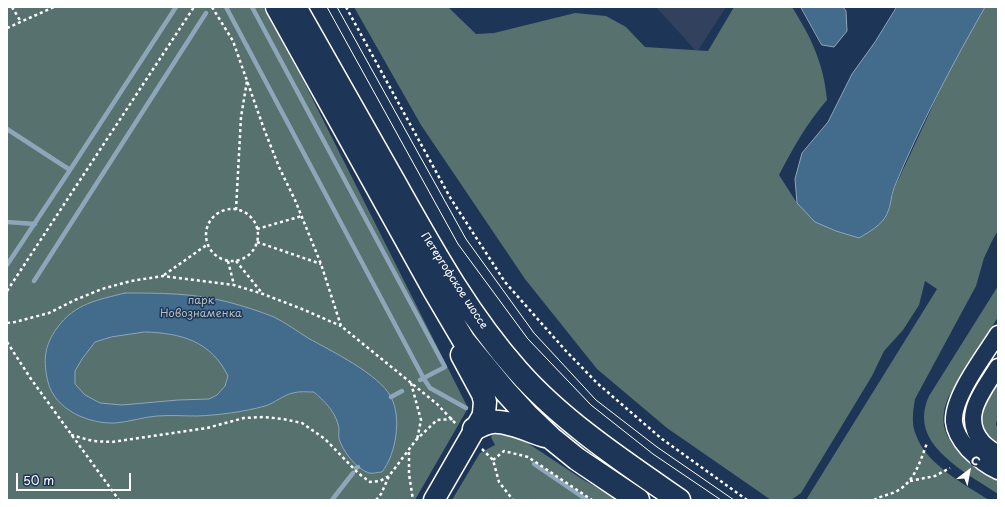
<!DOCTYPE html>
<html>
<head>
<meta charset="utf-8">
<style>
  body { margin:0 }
  #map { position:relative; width:1005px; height:507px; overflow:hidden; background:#1d3557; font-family:"Playpen Sans",sans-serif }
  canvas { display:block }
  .frame { position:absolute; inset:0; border:8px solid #fff; pointer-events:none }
  .north { position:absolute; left:949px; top:451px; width:40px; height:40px; -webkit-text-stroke:3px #1d3557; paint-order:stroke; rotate:32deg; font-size:11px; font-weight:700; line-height:16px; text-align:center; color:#fff }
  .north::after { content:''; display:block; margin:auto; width:14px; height:18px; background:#fff; clip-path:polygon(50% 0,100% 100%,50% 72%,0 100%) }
  .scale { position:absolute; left:16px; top:473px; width:115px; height:18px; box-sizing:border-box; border:2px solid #fff; border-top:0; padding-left:5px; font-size:12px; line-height:14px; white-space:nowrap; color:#fff; -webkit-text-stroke:3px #1d3557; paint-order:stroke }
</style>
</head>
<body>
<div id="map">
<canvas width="1005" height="507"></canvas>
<div class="frame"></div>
<div class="north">С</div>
<div class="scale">50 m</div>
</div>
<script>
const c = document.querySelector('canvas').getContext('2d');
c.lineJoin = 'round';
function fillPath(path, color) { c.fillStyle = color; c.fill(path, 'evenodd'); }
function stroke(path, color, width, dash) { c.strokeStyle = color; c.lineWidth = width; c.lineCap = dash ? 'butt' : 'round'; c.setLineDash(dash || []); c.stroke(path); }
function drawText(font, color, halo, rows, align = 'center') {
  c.font = font + ' "Playpen Sans",sans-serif'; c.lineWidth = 3; c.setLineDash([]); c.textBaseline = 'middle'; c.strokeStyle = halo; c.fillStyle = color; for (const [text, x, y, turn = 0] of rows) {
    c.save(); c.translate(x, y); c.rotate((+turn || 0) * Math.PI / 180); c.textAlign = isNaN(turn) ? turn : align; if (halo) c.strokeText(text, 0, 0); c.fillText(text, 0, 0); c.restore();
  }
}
fillPath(new Path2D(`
  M656 7H726L697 52Z`), '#32425e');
fillPath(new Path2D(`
  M7 7H263L304 82 468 408 415 500H7Z
  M354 7H448L476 34 494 33 575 13 606 16 626 27 645 47 708 51 734 7H792C811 37 824 64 827 100 807 123 793 148 779 175L797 203 887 215 894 189 915 144 952 64 985 7H998V231L993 239 984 258 976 286 915 399C913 411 911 424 916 435 926 464 964 484 989 500H806L937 289 925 281 919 305 903 330 884 351 872 376 801 493 791 500H771L667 428 597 369 525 279 421 125Z
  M998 286V317L949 396C929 440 967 458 998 479V494C973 477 923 452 924 417 924 409 926 403 929 396Z
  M998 383V416L996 424 998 431V445C969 425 983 406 998 383Z
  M496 430 511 432 582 479 619 500H452L480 453 495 445 491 437Z`), '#56716e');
const water = new Path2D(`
  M801 7H843L846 11 847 31 834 47 822 45Z
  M897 7H985C952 65 920 125 894 188 891 196 891 206 887 214 882 225 869 232 859 238L836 231 815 222 797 203 795 179 802 153 828 122 852 74 875 42Z
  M125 293C159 293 194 293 228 302 243 306 259 311 274 317 286 323 297 331 308 338 331 351 379 374 391 397 402 418 396 454 382 472 378 472 373 474 369 473 356 469 343 451 339 439 338 434 340 428 338 424 334 410 324 401 314 392 307 392 299 391 293 393 283 395 275 403 265 406 243 412 220 415 197 416 184 416 170 415 157 416 143 417 129 422 115 423 89 424 55 410 48 382 43 361 44 346 57 328 75 303 98 300 125 293ZM145 332C181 333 211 341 228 376L225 386 217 395 209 399 178 400 122 405 100 403 85 395 75 384V371L82 359 95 342 111 337Z`);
fillPath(water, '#436b8b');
stroke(water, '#8ea6b9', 1);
stroke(new Path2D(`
  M226 7 424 379 430 388 466 408
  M252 7 445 367 420 380
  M7 129 70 170 176 7
  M7 222 35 224
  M7 265 70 170
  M34 281 206 13
  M391 397 402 391
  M534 464 587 500
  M356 468 358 467
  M332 500 353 473`), '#8ea6b9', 4.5);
const minor = new Path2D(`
  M998 334C985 355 952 397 954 422 955 432 961 441 968 449 976 457 987 466 998 471
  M998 367C984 390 959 417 983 443 987 447 993 451 998 454`);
const tertiary = new Path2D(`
  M434 500 483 415`);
const primary = new Path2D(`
  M277 7 434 290 464 341 506 392 527 415 551 438 577 459 638 500
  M295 7C329 67 363 127 397 187 433 251 469 316 518 371 562 421 624 462 679 500
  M462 355 483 394 485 402 484 413
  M474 429C480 426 486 423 492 422 507 420 531 432 545 436`);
stroke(minor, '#fff', 19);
stroke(tertiary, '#fff', 23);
stroke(primary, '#fff', 25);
stroke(new Path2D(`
  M12 7 21 22
  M212 7 233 41 264 129 279 167 295 200 321 264 341 326 437 404 457 425
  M346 7 451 199 505 282 566 351 597 383 662 439 747 500
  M7 28 54 7
  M206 235a26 26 0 1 1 52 0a26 26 0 1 1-52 0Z
  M236 210 241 117 247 81
  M257 229 302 216
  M257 242 321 264
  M228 261 234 285
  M236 261 262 293
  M164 275 208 244
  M7 291 194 7
  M7 323 15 322 49 313 75 300 102 289 131 281 163 276 234 285 263 294 302 309 341 326
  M7 342 31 379 119 500
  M411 383 421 420 417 440
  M71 435 93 441 112 442 207 428 244 418 264 417 283 419 302 423 325 439 358 473 370 482 380 481 389 476 416 440 437 420 453 419
  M482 449 493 460 499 482 513 500
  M409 452V474L413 500
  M493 460 504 451 528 457 592 500
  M910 481 935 476 950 468
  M376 500 381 494 389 476
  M874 500C881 496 888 495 895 492 914 483 920 462 927 443`), '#fff', 2.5, [3, 3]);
stroke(minor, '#1d3557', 16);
stroke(tertiary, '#1d3557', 20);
stroke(primary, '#1d3557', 22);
stroke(new Path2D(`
  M327 7 458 244 528 339 591 405 653 454 721 500
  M337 7 466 239 534 333 596 400 657 447 734 500`), '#fff', 1);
drawText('11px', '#fff', '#1d3557', [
  ["Петергофское шоссе",454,281,57]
]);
drawText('11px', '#b3bfbe', '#1d3557', [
  ["парк",201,301],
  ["Новознаменка",201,314]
]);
</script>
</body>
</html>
